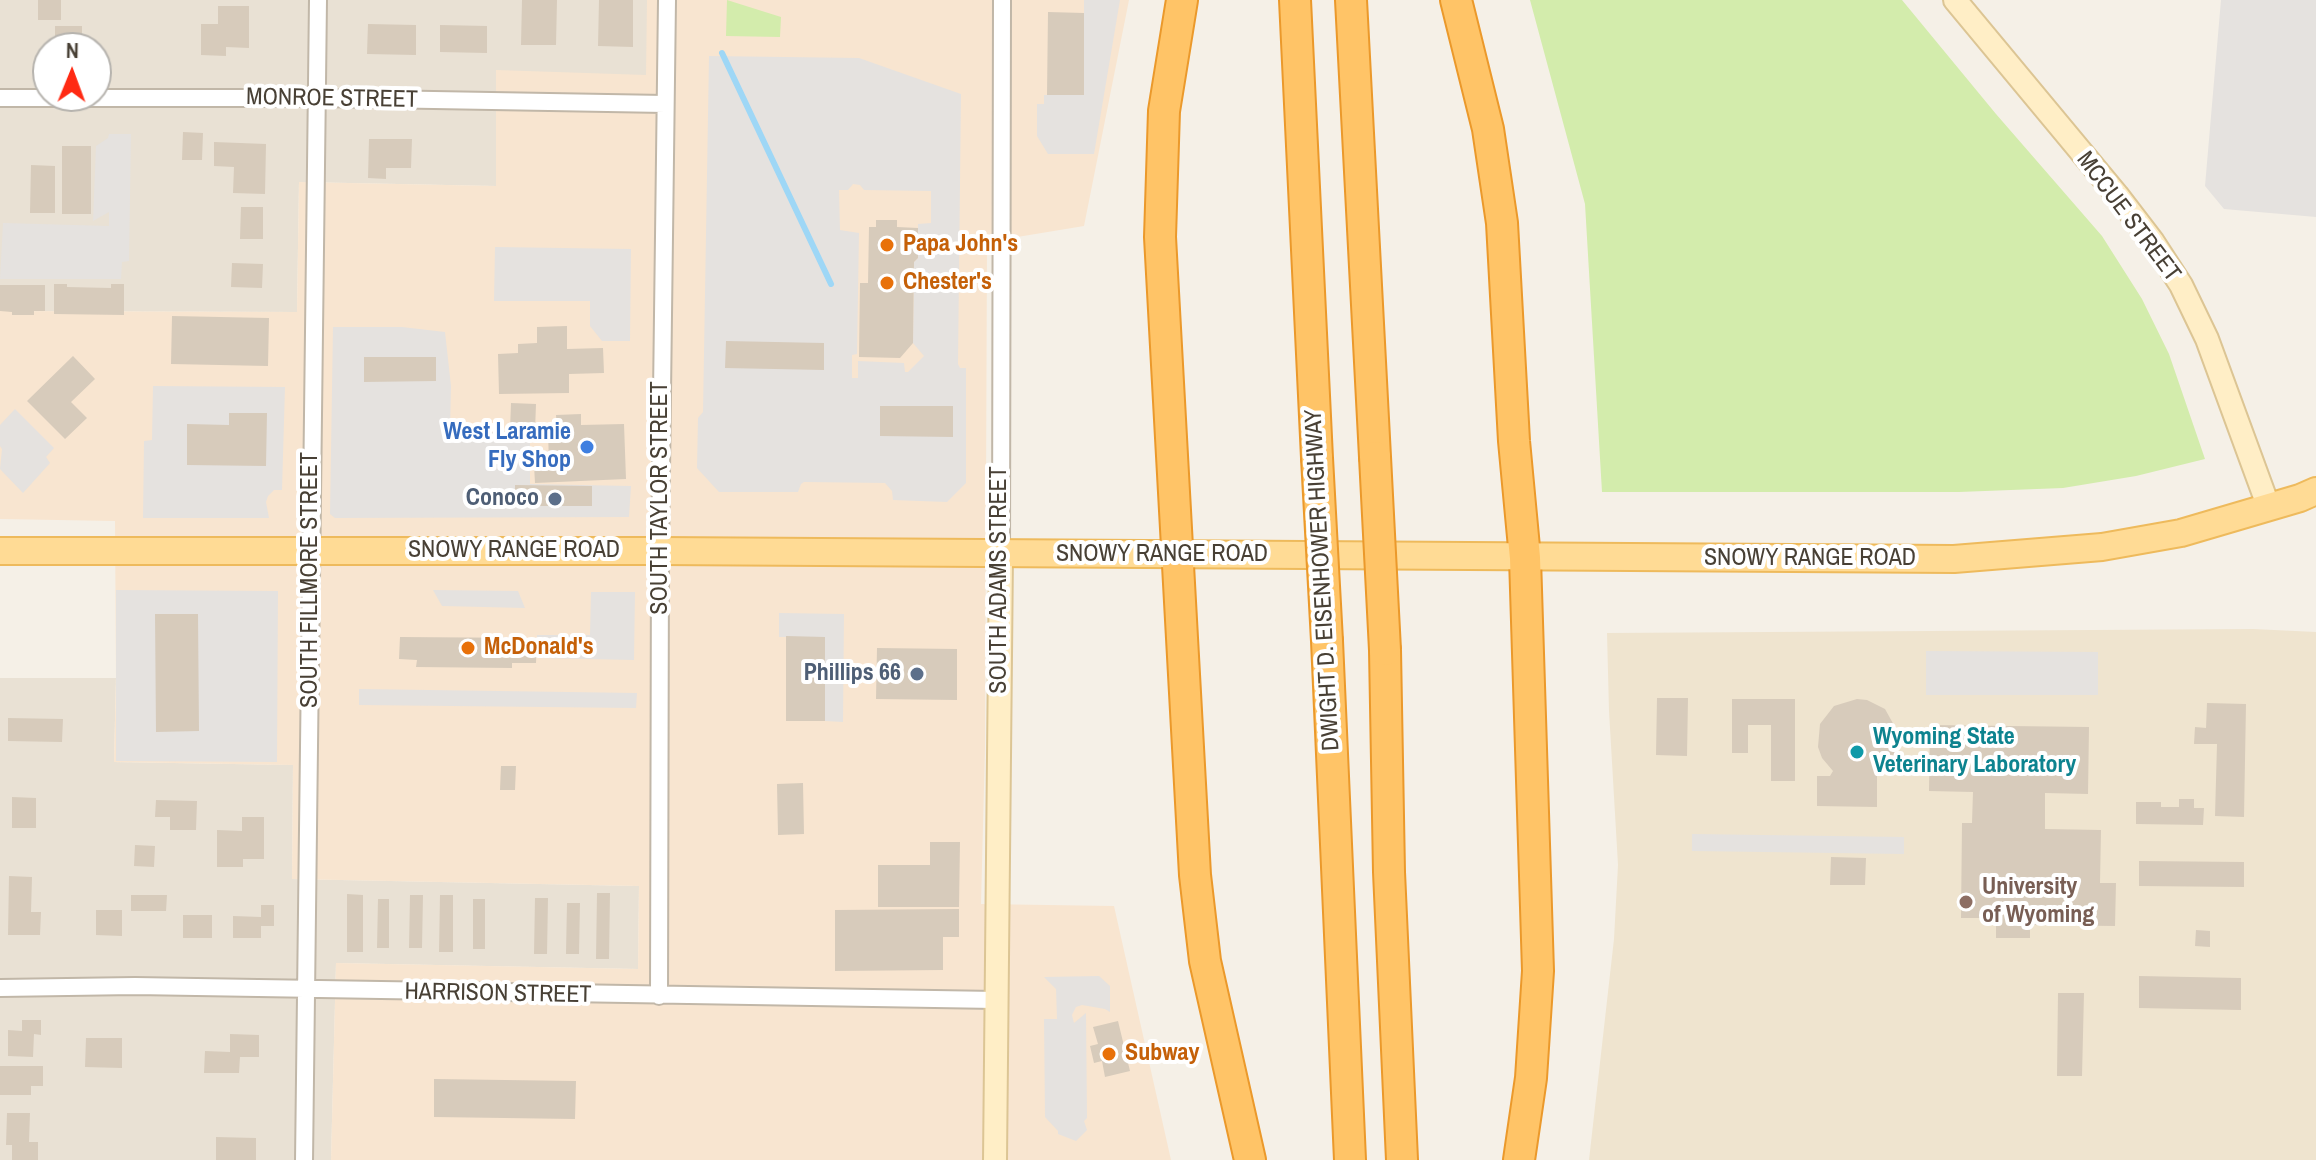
<!DOCTYPE html>
<html>
<head>
<meta charset="utf-8">
<style>
  body { margin:0 }
  #map { position:relative; width:2316px; height:1160px; overflow:hidden; background:#f5f0e7; font-family:"Archivo Narrow",sans-serif }
  canvas { display:block }
  .north { position:absolute; left:32px; top:32px; width:80px; height:80px; box-sizing:border-box; background:#fff; border:2px solid #b6b3ae; border-radius:50%; rotate:1deg; font-size:22px; font-weight:700; line-height:32px; text-align:center; color:#484035 }
  .north::after { content:''; display:block; margin:auto; width:28px; height:36px; background:#ff2a13; clip-path:polygon(50% 0,100% 100%,50% 72%,0 100%) }
</style>
</head>
<body>
<div id="map">
<canvas width="2316" height="1160"></canvas>
<div class="north">N</div>
</div>
<script>
const c = document.querySelector('canvas').getContext('2d');
c.lineJoin = 'round';
function fillPath(path, color) { c.fillStyle = color; c.fill(path, 'evenodd'); }
function stroke(path, color, width, dash) { c.strokeStyle = color; c.lineWidth = width; c.lineCap = dash ? 'butt' : 'round'; c.setLineDash(dash || []); c.stroke(path); }
function drawText(font, color, halo, rows, align = 'center') {
  c.font = font + ' "Archivo Narrow",sans-serif'; c.lineWidth = 8; c.setLineDash([]); c.textBaseline = 'middle'; c.strokeStyle = halo; c.fillStyle = color; for (const [text, x, y, turn = 0] of rows) {
    c.save(); c.translate(x, y); c.rotate((+turn || 0) * Math.PI / 180); c.textAlign = isNaN(turn) ? turn : align; if (halo) c.strokeText(text, 0, 0); c.fillText(text, 0, 0); c.restore();
  }
}
fillPath(new Path2D(`
  M0 0H647V75L496 186 299 182 297 312 0 311ZM48 48H96V96H48Z
  M0 678H116L114 762 293 765 292 879 639 886 638 969 336 963 331 1160H0Z`), '#e9e1d4');
fillPath(new Path2D(`
  M647 0H1129L1084 226 987 242 985 748 981 904 1114 906 1171 1160H331L336 963 638 969 639 886 292 879 293 765 114 762 116 678 115 521 0 519V311L297 312 299 182 496 186V70L646 75Z`), '#f8e5d0');
fillPath(new Path2D(`
  M2253 629 2316 632V1160H1589L1614 939 1618 865 1609 711 1607 633Z`), '#efe4cf');
fillPath(new Path2D(`
  M727 0 781 17 780 37 726 36Z
  M1530 0H1902L1996 114 2102 236 2142 299 2169 354 2205 459 2136 476 2063 488 1959 492H1602L1585 204Z`), '#d3ecac');
fillPath(new Path2D(`
  M1084 0H1120L1094 154H1048L1037 136V104H1044V95H1084Z
  M2221 0H2316V217L2224 209 2205 186Z
  M709 56 859 58 961 94 958 364 960 368H966V483L947 502 893 500 892 491 885 483 804 482 801 484 798 492H719L697 468 698 418 703 412ZM853 184 860 185 864 190 931 191V223L918 224V258L914 262 913 343 924 356 908 372H905L904 363 858 361V378H852V355L857 354 859 233 840 230 839 190H848Z
  M109 134H131L129 261 122 262 121 279H0L3 223 109 226V212L93 221 96 146 108 138Z
  M495 247 631 249 630 341H602L590 326V301H494Z
  M333 327H402L445 332 451 386 450 431 530 433V484L631 486 629 517 335 518 330 514Z
  M153 386 285 387 282 490H274L268 496 266 502 269 518H143L144 441 152 440Z
  M15 409 54 448 46 457 50 463 23 493 0 469 2 449 0 446V425Z
  M116 590 278 591 277 762 116 761Z
  M433 590 518 591 525 608 442 606Z
  M591 592H635L634 660 536 658 537 635H590Z
  M779 613 844 614 843 722 825 721V637H779Z
  M1926 651 2098 652V695H1926Z
  M359 689 637 693 636 708 359 705Z
  M1692 834 1904 837V854L1692 851Z
  M1099 976 1110 986V1012L1105 1009 1082 1005 1076 1007 1072 1015 1074 1023 1086 1013 1087 1118 1084 1121 1087 1130 1076 1141 1058 1134V1131L1045 1117 1044 1019H1057L1056 989 1044 977Z`), '#e5e2df');
stroke(new Path2D(`
  M722 53 831 284`), '#9ed7f6', 6);
fillPath(new Path2D(`
  M38 0H61V20H38Z
  M522 0H557L556 45H521Z
  M599 0H633V47L598 46Z
  M218 6H249V48L226 47V56L201 55V24H218Z
  M1048 12 1084 13V95H1047Z
  M368 24 416 25V55L367 54Z
  M440 25 487 26V53L440 52Z
  M55 26H82V46L55 45Z
  M183 132 203 133 202 160H182Z
  M369 139H412L411 168H386V179L368 178Z
  M214 142 266 144 265 194 233 193 234 167 214 166Z
  M62 146H91V214H62Z
  M31 165 55 166V213H30Z
  M241 207H263V239H240Z
  M876 220H897V227L918 228V258L914 262 913 343 900 358 859 357 860 283H868L869 227H876Z
  M232 263 263 264 262 288 231 287Z
  M54 284H67V287L111 288V284H124V315L54 314Z
  M0 285H45V311H34V315H12V312L0 311Z
  M172 316 269 318 268 366 171 364Z
  M567 326V349L603 348 604 373 569 374V393L499 394 498 354 518 353V344L537 343V327Z
  M726 341 824 343V370L725 368Z
  M73 356 95 379 71 402 87 418 65 439 27 401Z
  M364 357H436V381L364 382Z
  M511 403 536 404 535 431 510 430Z
  M880 406H953V437L880 436Z
  M229 413H267L266 466 187 465V424L229 425Z
  M581 414V425L624 424 626 479 535 483 534 465H549L548 430 557 429 556 415Z
  M515 485 592 486V506H515Z
  M155 614H198L199 731 156 732Z
  M786 636 825 637V721H786Z
  M400 637 537 638 536 663H512V668L416 667 417 660 399 659Z
  M877 648 957 649V700L876 699Z
  M1657 698H1688L1687 756 1656 755Z
  M1732 699H1795V781H1771V725H1748V753H1732Z
  M1857 699 1867 700 1885 709 1895 727 1897 747 1894 756 1877 775V807L1817 806V776H1830L1833 771 1822 758 1818 747 1820 724 1834 706Z
  M2207 703 2246 704 2244 817 2215 816 2217 744H2194L2195 727 2206 728Z
  M8 718 63 719 62 742 8 741Z
  M1930 725 2089 727 2088 794 2045 793V829L2101 830 2100 883H2116L2115 926 2030 925V938H1996V918H1961L1962 823H1972L1973 792 1929 791Z
  M501 766H516L515 790H500Z
  M803 783 804 834 778 835 777 784Z
  M12 797 36 798V828H12Z
  M2179 799H2194V808H2204L2203 825 2136 824V802H2161V807H2179Z
  M156 800 197 801 196 830H170V817H155Z
  M242 817H264V859H243V867H217V830L242 831Z
  M930 842H960L959 907H878V865H930Z
  M135 845 155 846 154 867 134 866Z
  M1831 857 1866 858 1865 885H1830Z
  M2139 861 2244 862V887L2139 886Z
  M9 876 32 877 31 912H41L40 935H8Z
  M597 893H610L609 959H596Z
  M347 894 363 895V952H347Z
  M131 895H167L166 911H131Z
  M410 895H423L422 948H409Z
  M440 895H453V952H439Z
  M535 898H548L547 954H534Z
  M378 899H389V948H377Z
  M473 899H485V949H473Z
  M567 903H580L579 954H566Z
  M261 905H274V926H261V938H233V916L261 917Z
  M959 909V937H943V970L835 971V910Z
  M96 910H122V936L96 935Z
  M183 915H212V938H183Z
  M2196 930 2210 931V947L2195 946Z
  M2139 976 2241 978V1010L2139 1008Z
  M2058 993H2084L2082 1076H2057Z
  M22 1020H41V1035L34 1034 33 1057 8 1056V1030L22 1031Z
  M1118 1021 1130 1071 1105 1077 1102 1061 1094 1063 1090 1046 1098 1044 1093 1027Z
  M230 1034 259 1035V1057H240L239 1073H204L205 1051 230 1052Z
  M86 1038H122V1068L85 1067Z
  M0 1066H43V1086H31V1095H0Z
  M434 1079 576 1081 575 1119 434 1117Z
  M7 1113H30L29 1142H38V1160H12V1145H6Z
  M216 1137 256 1138V1160H216Z`), '#d7cbbb');
const street = new Path2D(`
  M0 98H318L665 104
  M1001 554 1002 0
  M0 988 135 986 996 1000
  M659 996 660 551 667 0
  M304 1160 318 0`);
const secondary = new Path2D(`
  M1955 0 2117 195 2153 242 2181 285 2207 339 2269 508
  M995 1160 1001 554`);
const primary = new Path2D(`
  M0 551H660L1954 559 2102 547 2181 533 2300 498 2316 491`);
const highway = new Path2D(`
  M1182 0 1164 111 1160 237 1195 875 1205 961 1250 1160
  M1295 0 1317 458
  M1351 0 1375 457
  M1456 0 1488 129 1502 223 1514 441 1525 558 1538 971 1531 1078 1519 1160
  M1327 641 1350 1160
  M1385 650 1389 872 1402 1160`);
stroke(street, '#c1b7a8', 20);
stroke(secondary, '#dcc594', 26);
stroke(primary, '#eeba5c', 30);
stroke(highway, '#eb992b', 34);
stroke(street, '#fff', 16);
stroke(secondary, '#ffeec6', 22);
stroke(primary, '#ffdb95', 26);
stroke(highway, '#ffc467', 30);
const highwayBridge = new Path2D(`
  M1375 457 1385 650
  M1317 458 1327 641`);
stroke(highwayBridge, '#eb992b', 34, []);
stroke(highwayBridge, '#ffc467', 30);
for (const [x, y, r, color] of [
  [887,245,8,"#e8710a"],
  [887,283,8,"#e8710a"],
  [587,447,8,"#3f7fe0"],
  [555,499,8,"#5c6f8a"],
  [468,648,8,"#e8710a"],
  [917,674,8,"#5c6f8a"],
  [1857,752,8,"#0f9aa8"],
  [1966,902,8,"#8d6e63"],
  [1109,1054,8,"#e8710a"]
]) { const dot = new Path2D(); dot.arc(x, y, r, 0, 2 * Math.PI); c.fillStyle = color; c.fill(dot); stroke(dot, '#fff', 3); }
drawText('24px', '#484035', '#fff', [
  ["MONROE STREET",332,99,1],
  ["MCCUE STREET",2128,217,53],
  ["SOUTH TAYLOR STREET",661,498,-90],
  ["SNOWY RANGE ROAD",514,551],
  ["SNOWY RANGE ROAD",1162,555],
  ["SNOWY RANGE ROAD",1810,559],
  ["SOUTH FILLMORE STREET",311,580,-90],
  ["SOUTH ADAMS STREET",1000,580,-90],
  ["DWIGHT D. EISENHOWER HIGHWAY",1323,580,-93],
  ["HARRISON STREET",498,994,1]
]);
drawText('bold 24px', '#c56008', '#fff', [
  ["Papa John's",903,245],
  ["Chester's",903,283],
  ["McDonald's",484,648],
  ["Subway",1125,1054]
], 'left');
drawText('bold 24px', '#366cbe', '#fff', [
  ["West Laramie",571,433],
  ["Fly Shop",571,461]
], 'right');
drawText('bold 24px', '#4e5e75', '#fff', [
  ["Conoco",539,499],
  ["Phillips 66",901,674]
], 'right');
drawText('bold 24px', '#0d838f', '#fff', [
  ["Wyoming State",1873,738],
  ["Veterinary Laboratory",1873,766]
], 'left');
drawText('bold 24px', '#785e54', '#fff', [
  ["University",1982,888],
  ["of Wyoming",1982,916]
], 'left');
</script>
</body>
</html>
